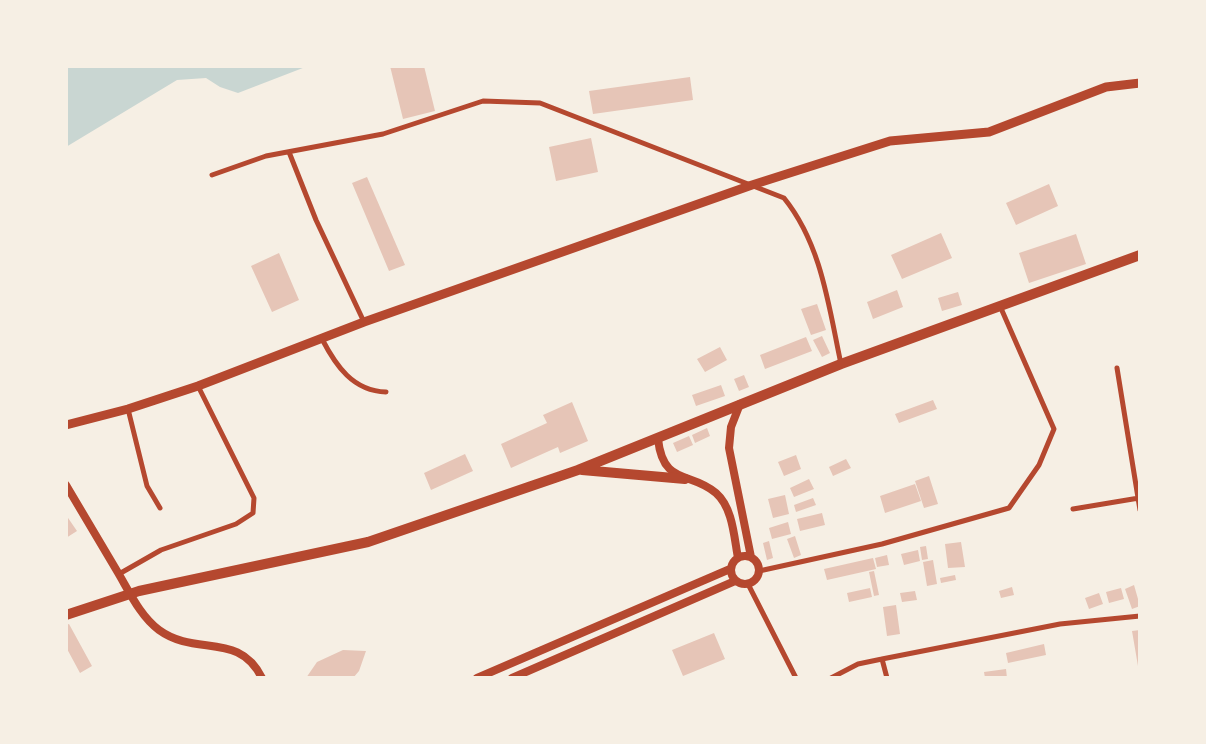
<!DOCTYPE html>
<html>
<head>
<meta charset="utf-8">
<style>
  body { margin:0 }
  #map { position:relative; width:1206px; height:744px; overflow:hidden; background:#f6efe4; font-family:"Crimson Pro",serif }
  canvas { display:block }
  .frame { position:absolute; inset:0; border:68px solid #f6efe4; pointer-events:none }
</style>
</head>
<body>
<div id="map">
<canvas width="1206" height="744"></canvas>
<div class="frame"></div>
</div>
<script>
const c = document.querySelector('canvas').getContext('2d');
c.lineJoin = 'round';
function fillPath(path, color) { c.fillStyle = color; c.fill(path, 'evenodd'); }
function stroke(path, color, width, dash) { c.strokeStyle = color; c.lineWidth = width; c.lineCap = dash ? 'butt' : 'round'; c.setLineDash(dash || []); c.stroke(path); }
fillPath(new Path2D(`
  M66 66H308L238 93 220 87 206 78 177 80 66 147Z`), '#c9d6d2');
fillPath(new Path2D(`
  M390 66H424L435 111 403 119Z
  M690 77 693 100 593 114 589 91Z
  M591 138 598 172 556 181 549 147Z
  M367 177 405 265 389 271 352 183Z
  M1049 184 1058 206 1016 225 1006 203Z
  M941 233 952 258 902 279 891 255Z
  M1076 234 1086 264 1029 283 1019 253Z
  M279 253 299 300 272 312 251 266Z
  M897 290 903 307 873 319 867 302Z
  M958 292 962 305 942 311 938 298Z
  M817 304 826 330 811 335 801 309Z
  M822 336 830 353 822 357 813 340Z
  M806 337 812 351 765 369 760 355Z
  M720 347 727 360 705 372 697 359Z
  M744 375 749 387 739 391 734 379Z
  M721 385 725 396 696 406 692 395Z
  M933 400 937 409 899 423 895 414Z
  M572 402 588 441 560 453 558 447 511 468 501 444 547 423 543 415Z
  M707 428 710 436 695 443 692 435Z
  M689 436 693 445 677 452 673 443Z
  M465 454 473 471 431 490 424 473Z
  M796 455 801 469 784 476 778 462Z
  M846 459 851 468 833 476 829 467Z
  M929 476 938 504 924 508 915 481Z
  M809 479 814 489 794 497 790 488Z
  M915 484 921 501 885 513 880 496Z
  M785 495 789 514 773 518 768 499Z
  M813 498 816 505 796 512 794 505Z
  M822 513 825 525 800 531 797 519Z
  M66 515 77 531 66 538Z
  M788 522 791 534 772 539 769 528Z
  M795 536 801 555 794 558 787 539Z
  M769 541 773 558 767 560 763 543Z
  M961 542 965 567 948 568 945 544Z
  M926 546 928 559 922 560 920 547Z
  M918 550 920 561 904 565 901 554Z
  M887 555 889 565 877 567 875 558Z
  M873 558 876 569 827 580 824 569Z
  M933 560 937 584 927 586 923 562Z
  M874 571 879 595 874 596 869 572Z
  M955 575 956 580 941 583 940 578Z
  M1134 585 1140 606 1132 609 1125 589Z
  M1012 587 1014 595 1001 598 999 591Z
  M870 588 872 597 849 602 847 593Z
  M1121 588 1124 599 1109 603 1106 592Z
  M915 591 917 600 902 602 900 593Z
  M1099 593 1103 604 1089 609 1085 598Z
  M896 605 900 634 887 636 883 607Z
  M69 624 92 666 80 673 66 647V625Z
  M1140 630V666H1138L1132 631Z
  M714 633 725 659 683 676 672 650Z
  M1044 644 1046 655 1008 663 1006 653Z
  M343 650 366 651 359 671 353 678H306L317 662Z
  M1006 669 1007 678H985L984 672Z`), '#e6c5b7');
stroke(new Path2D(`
  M289 152 316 220 364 322
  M212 175 266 156 383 134 483 101 540 103 784 198C822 245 829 308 841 364
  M322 339C336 366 353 391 386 392
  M1117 368 1140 510
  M128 409 147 486 160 508
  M1073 509 1139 498
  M759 571 882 544 1009 508 1039 465 1054 429 1000 306
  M119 574 161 550 236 524 253 513 254 498 198 386
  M748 584 796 678
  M882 659 887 678
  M831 678 858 664 882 659 1060 624 1140 616`), '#b5482f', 5);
stroke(new Path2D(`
  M740 404 731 427 729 448 751 557
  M658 439C663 486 691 471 716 493 733 508 734 537 738 558
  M66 485C83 514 100 542 117 571 129 591 140 616 159 630 196 657 239 631 262 678
  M731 570a14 14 0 1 1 28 0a14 14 0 1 1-28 0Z
  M477 678 730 569
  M512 678 735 581`), '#b5482f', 8);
stroke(new Path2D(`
  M66 425 128 409 198 386 364 322 752 185 890 141 989 132 1106 87 1140 83`), '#b5482f', 9);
stroke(new Path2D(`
  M582 470 685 479
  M66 615 139 591 368 542 578 470 841 364 1140 255`), '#b5482f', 10);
</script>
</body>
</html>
